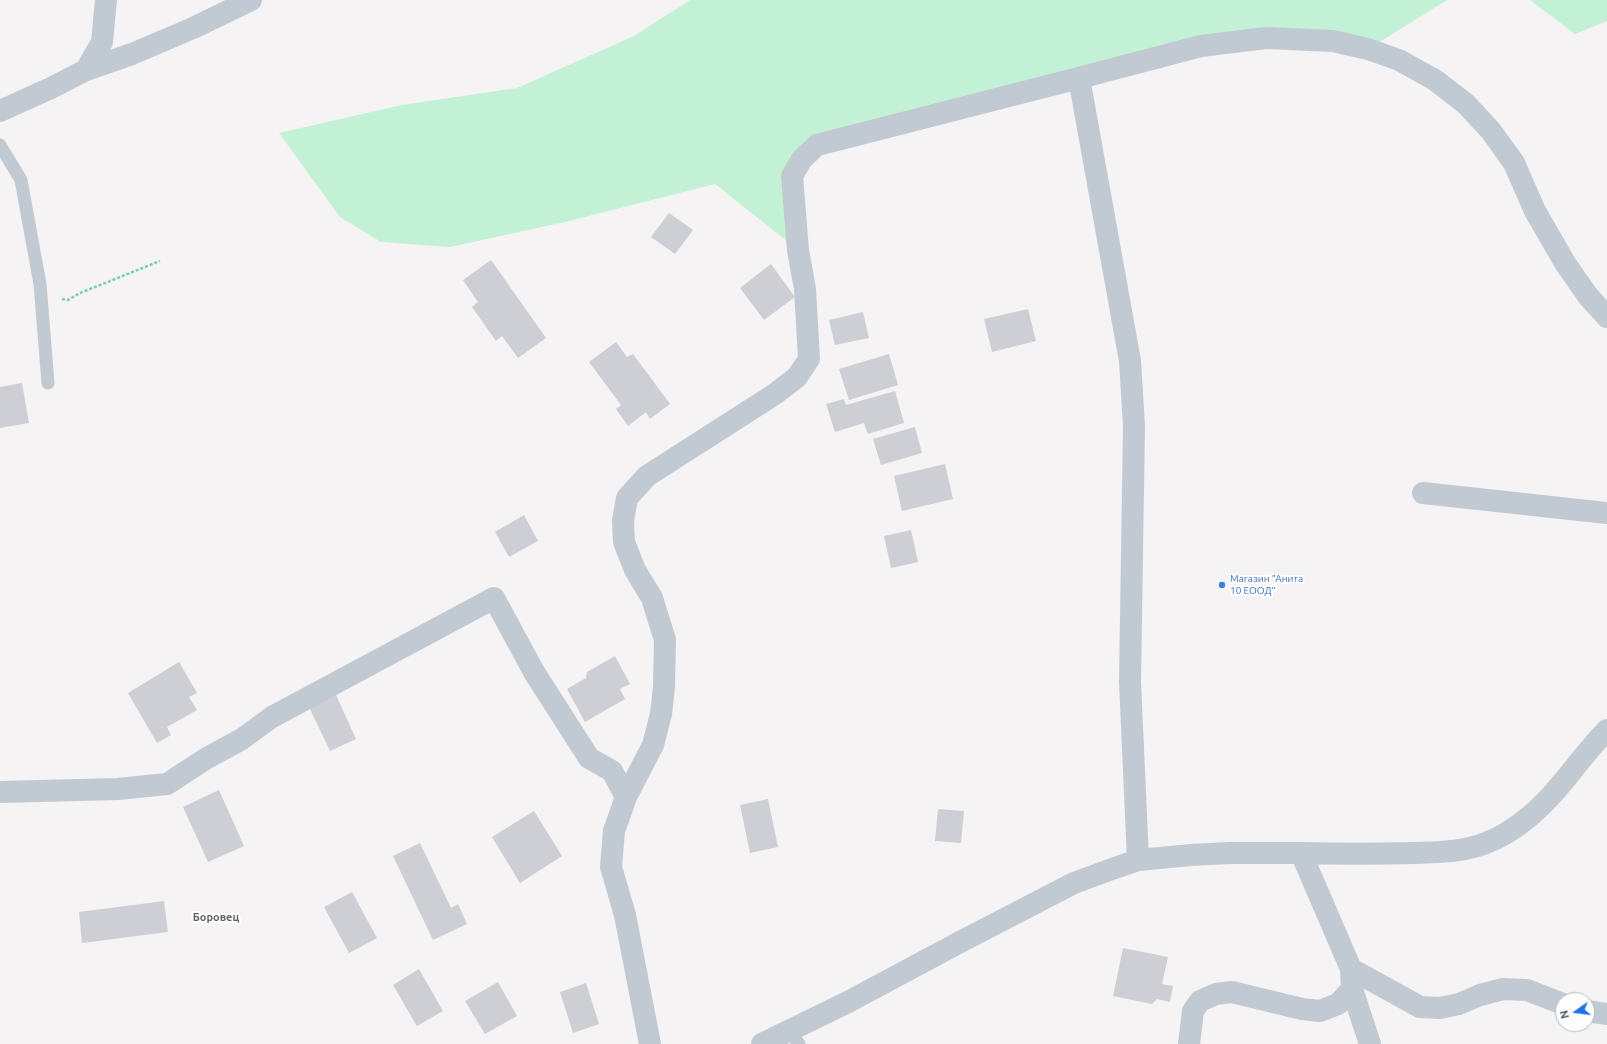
<!DOCTYPE html>
<html>
<head>
<meta charset="utf-8">
<style>
  body { margin:0 }
  #map { position:relative; width:1607px; height:1044px; overflow:hidden; background:#f5f3f3; font-family:Ubuntu,sans-serif }
  canvas { display:block }
  .north { position:absolute; left:1555px; top:992px; width:40px; height:40px; box-sizing:border-box; background:#fff; border:1px solid #b7bbc0; border-radius:50%; rotate:256deg; font-size:11px; font-weight:700; line-height:16px; text-align:center; color:#4a5661 }
  .north::after { content:''; display:block; margin:auto; width:14px; height:18px; background:#1a73e8; clip-path:polygon(50% 0,100% 100%,50% 72%,0 100%) }
</style>
</head>
<body>
<div id="map">
<canvas width="1607" height="1044"></canvas>
<div class="north">N</div>
</div>
<script>
const c = document.querySelector('canvas').getContext('2d');
c.lineJoin = 'round';
function fillPath(path, color) { c.fillStyle = color; c.fill(path, 'evenodd'); }
function stroke(path, color, width, dash) { c.strokeStyle = color; c.lineWidth = width; c.lineCap = dash ? 'butt' : 'round'; c.setLineDash(dash || []); c.stroke(path); }
function drawText(font, color, halo, rows, align = 'center') {
  c.font = font + ' Ubuntu,sans-serif'; c.lineWidth = 4; c.setLineDash([]); c.textBaseline = 'middle'; c.strokeStyle = halo; c.fillStyle = color; for (const [text, x, y, turn = 0] of rows) {
    c.save(); c.translate(x, y); c.rotate((+turn || 0) * Math.PI / 180); c.textAlign = isNaN(turn) ? turn : align; if (halo) c.strokeText(text, 0, 0); c.fillText(text, 0, 0); c.restore();
  }
}
fillPath(new Path2D(`
  M690 0H1447L1368 49 1266 38 802 159 798 250 715 184 565 222 450 247 381 242 340 217 279 133 402 105 517 88 634 36Z
  M1530 0H1607V21L1575 34Z`), '#c3f1d5');
fillPath(new Path2D(`
  M669 213 693 230 675 254 651 237Z
  M491 260 546 338 518 358 502 336 496 341 472 307 478 302 463 280Z
  M771 264 795 297 764 320 740 288Z
  M1028 309 1036 341 992 352 984 319Z
  M863 312 869 338 835 345 829 320Z
  M616 342 627 357 633 354 670 404 650 419 646 412 628 426 616 409 621 405 589 362Z
  M889 354 898 385 849 400 839 369Z
  M22 383 29 423 0 428V387Z
  M895 391 904 423 868 434 864 423 835 432 826 404 844 399 846 405Z
  M915 427 922 453 881 465 873 439Z
  M945 464 953 499 902 511 894 476Z
  M524 515 538 541 509 557 495 532Z
  M911 530 918 562 891 568 884 536Z
  M615 656 630 684 620 689 625 699 585 722 567 689 586 678 587 672Z
  M179 662 197 693 189 697 197 710 167 727 171 735 157 743 128 693Z
  M336 695 356 739 330 751 309 707Z
  M219 790 244 846 208 862 183 807Z
  M768 799 778 847 750 853 740 805Z
  M938 809 964 811 961 843 935 841Z
  M534 811 562 856 520 883 492 837Z
  M420 843 451 908 458 904 467 924 433 940 393 856Z
  M352 892 377 938 349 953 324 907Z
  M164 901 168 932 82 943 79 912Z
  M1123 948 1168 957 1162 984 1173 986 1170 1002 1157 999 1152 1004 1113 996Z
  M419 969 443 1011 417 1026 393 985Z
  M498 982 517 1016 485 1034 465 1001Z
  M586 983 599 1024 573 1033 560 992Z`), '#cdcfd5');
stroke(new Path2D(`
  M62 299 68 300 80 293 160 261`), '#7ad0a6', 2.5, [3, 2]);
stroke(new Path2D(`
  M0 145 21 180 40 284 48 383
  M789 1031 799 1044`), '#c1cad2', 13);
stroke(new Path2D(`
  M86 70 102 42 106 0
  M0 111 51 88 86 70 132 54 193 28 251 0
  M1423 493 1607 513
  M0 792 118 789 167 784 207 758 242 739 272 717 494 598 534 672 589 758 612 771 626 797
  M1301 853C1339 854 1376 854 1414 853 1438 852 1464 852 1486 843 1502 837 1517 827 1530 816 1560 791 1580 757 1607 730
  M1138 860 1130 681 1134 426 1130 361 1079 78 1201 46 1266 38 1333 41 1368 49 1399 60 1435 80 1466 104 1491 131 1514 163 1535 211 1565 263 1588 296 1607 317
  M1587 1011 1607 1014
  M650 1044 625 915 611 867 614 831 626 797 653 745 661 714 664 687 665 640 652 598 635 570 624 542 623 521 627 498 647 476 775 394 797 377 809 359 805 289 798 250 792 176 802 159 817 145 1079 78
  M762 1044 848 1002 962 941 1074 883 1112 869 1138 860 1191 855 1229 853H1301L1351 969
  M1189 1044 1193 1011 1200 1001 1216 994 1232 992 1302 1009 1320 1011 1338 1004 1352 989
  M1370 1044 1352 989 1351 969 1420 1007 1440 1008 1459 1004 1480 995 1503 989 1527 990 1563 1004`), '#c1cad2', 22);
for (const [x, y, r, color] of [
  [1222,585,4,"#3f7fe0"]
]) { const dot = new Path2D(); dot.arc(x, y, r, 0, 2 * Math.PI); c.fillStyle = color; c.fill(dot); stroke(dot, '#fff', 1.5); }
drawText('10px', '#366cbe', '#fff', [
  ["Магазин \"Анита",1230,579],
  ["10 ЕООД\"",1230,591]
], 'left');
drawText('bold 11px', '#5f6368', '#fff', [
  ["Боровец",216,917]
]);
</script>
</body>
</html>
